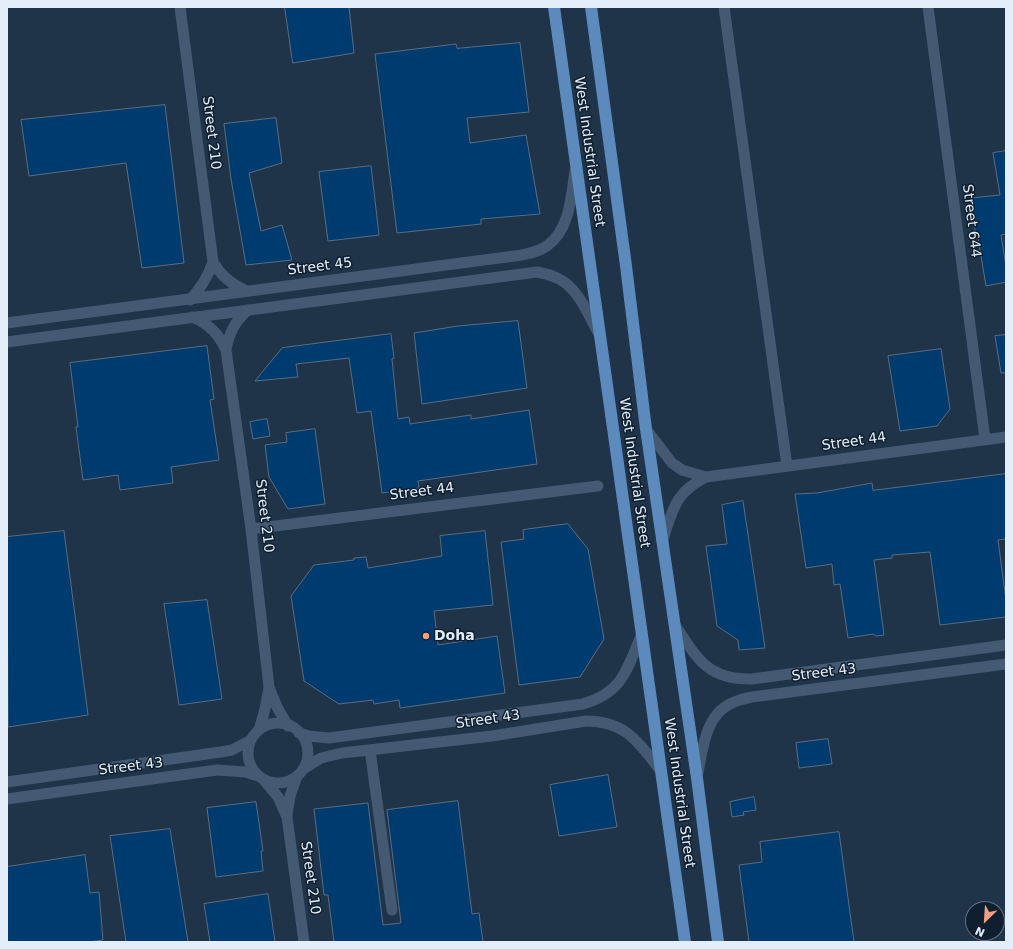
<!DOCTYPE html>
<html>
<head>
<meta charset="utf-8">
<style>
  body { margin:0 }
  #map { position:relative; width:1013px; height:949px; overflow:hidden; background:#1a293a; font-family:"DejaVu Sans",sans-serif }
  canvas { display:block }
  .frame { position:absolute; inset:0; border:8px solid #e3eef9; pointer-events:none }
  .north { position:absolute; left:965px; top:901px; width:40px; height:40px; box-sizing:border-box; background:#101f30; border:1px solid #647280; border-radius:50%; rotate:205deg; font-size:11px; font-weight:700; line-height:16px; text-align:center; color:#e3eef9 }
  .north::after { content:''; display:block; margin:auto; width:14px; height:18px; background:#f2a081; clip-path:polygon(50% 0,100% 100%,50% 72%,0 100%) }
</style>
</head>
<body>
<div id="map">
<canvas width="1013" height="949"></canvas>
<div class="frame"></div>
<div class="north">N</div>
</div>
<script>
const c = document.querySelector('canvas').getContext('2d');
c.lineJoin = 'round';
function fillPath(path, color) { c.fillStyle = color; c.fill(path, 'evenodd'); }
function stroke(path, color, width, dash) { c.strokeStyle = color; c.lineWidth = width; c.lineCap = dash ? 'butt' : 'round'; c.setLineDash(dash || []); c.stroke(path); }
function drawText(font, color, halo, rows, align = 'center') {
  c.font = font + ' "DejaVu Sans",sans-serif'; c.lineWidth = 3; c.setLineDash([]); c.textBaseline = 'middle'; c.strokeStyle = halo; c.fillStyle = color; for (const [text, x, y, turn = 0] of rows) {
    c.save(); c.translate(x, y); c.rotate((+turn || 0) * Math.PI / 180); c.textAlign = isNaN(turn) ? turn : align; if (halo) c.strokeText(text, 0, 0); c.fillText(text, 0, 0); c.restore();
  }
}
fillPath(new Path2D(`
  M7 7H1006V942H7ZM973 909H997V933H973Z`), '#1f3349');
const building = new Path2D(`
  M285 7H349L354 53 293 63Z
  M520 43 529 112 467 118 470 143 526 135 540 214 481 219V224L397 233 375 54 456 44 457 48Z
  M165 105 184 263 142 268 126 163 29 176 21 120Z
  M276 118 282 163 249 173 261 231 282 225 292 260 246 265 231 179 224 124Z
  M1006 151V234L1001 235 1006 266V282L986 286 978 238H976L971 198 1000 195 993 153Z
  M371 166 379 235 328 241 319 172Z
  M518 321 527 388 422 404 414 333 458 326Z
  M391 334 394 358 392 359 398 419 409 417 410 424 471 415V419L529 410 537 464 418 481 419 488 382 493 371 411 357 413 349 358 296 364 298 377 255 381 282 348Z
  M1006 335V373H1001L995 336Z
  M207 346 214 399 210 400 219 460 171 467 173 483 120 490 118 475 83 480 76 427H78L70 363Z
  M941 349 950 409 937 426 900 431 888 356Z
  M267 419 270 436 253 439 250 422Z
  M315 429 325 504 288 509 269 477 265 445 287 442 286 433Z
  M1006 474V539L998 540 1006 600V617L940 625 930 552 892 555V558L874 560 884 635 876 636 873 634 848 638 840 584 834 585 832 564 806 568 795 494 817 493 872 483 873 490Z
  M743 501 765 648 739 650 738 640 717 626 706 546 727 544 722 505Z
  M568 524 588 549 604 639 580 677 519 685 501 542 524 539 523 530Z
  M64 531 88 715 8 727 7 537Z
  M485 531 493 605 434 611 438 645 497 636 505 693 400 708 399 700 374 704 373 700 339 704 304 681 291 596 314 565 354 560V558L366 557 368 568 442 556 440 536Z
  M207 600 222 699 179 705 164 604Z
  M828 739 832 764 799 768 796 743Z
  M608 775 617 827 559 836 550 785Z
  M754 797 756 810 743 812 744 815 732 817 730 802Z
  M458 801 472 914 479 913 483 942H334L328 895H324L314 809 368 803 383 925 401 923 387 810Z
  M256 802 263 851H261L263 871 216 877 207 808Z
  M170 829 188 942H126L110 836Z
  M839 832 854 942H749L739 865 762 862 760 842Z
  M85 855 90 893 99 892 103 940 89 942H7V867Z
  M268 894 275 942H210L204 904Z`);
fillPath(building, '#003b70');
stroke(building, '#5a6c80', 1);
stroke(new Path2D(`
  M180 7 213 262C221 276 232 285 247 291
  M724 7 787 466
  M928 7 985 439
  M190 300C201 288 208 277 213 262
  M248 310C235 321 229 333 226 350L251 529 269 687 277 707 288 726
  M192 317C209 324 218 333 226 350
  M7 323 522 255C531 253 541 251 548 245 570 229 571 196 575 171
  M7 342 537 272C547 274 556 276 564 282 581 294 589 317 599 334
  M646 429 672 463 682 470 706 477
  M251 529 598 486
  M662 542C673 510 674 493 706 477L1006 437
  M675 625C697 658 707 680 752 679L1006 645
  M248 753a30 30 0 1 1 60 0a30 30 0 1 1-60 0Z
  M259 730 265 709 269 688
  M299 733 309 736 329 738 583 704C623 692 626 671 641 636
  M370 750 392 910
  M303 769 321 758 342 753 492 736 586 721C626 721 638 742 661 771
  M698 773C703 746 706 711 737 701 742 699 747 698 752 697L1006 664
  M264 780 278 797 287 817 304 942
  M7 782 221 752 232 750 251 740
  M7 799 217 770 245 772 258 776
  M287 815 290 796 297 776`), '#445a72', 11);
stroke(new Path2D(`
  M554 7 685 942
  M591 7 626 266 646 429 697 778 718 942`), '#5d8abc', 12);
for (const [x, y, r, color] of [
  [426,636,4,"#f2a081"]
]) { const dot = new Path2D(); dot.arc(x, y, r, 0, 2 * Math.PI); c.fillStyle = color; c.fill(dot); stroke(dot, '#101f30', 1.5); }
drawText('14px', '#e3eef9', '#101f30', [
  ["Street 210",211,133,83],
  ["West Industrial Street",589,152,82],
  ["Street 644",971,221,83],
  ["Street 45",320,267,-7],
  ["Street 44",854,442,-8],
  ["West Industrial Street",634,473,82],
  ["Street 44",422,492,-7],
  ["Street 210",264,516,83],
  ["Street 43",824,673,-7],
  ["Street 43",488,720,-8],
  ["Street 43",131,767,-7],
  ["West Industrial Street",679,793,82],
  ["Street 210",310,878,82]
]);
drawText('bold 14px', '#e3eef9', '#101f30', [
  ["Doha",434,636]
], 'left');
</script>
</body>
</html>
